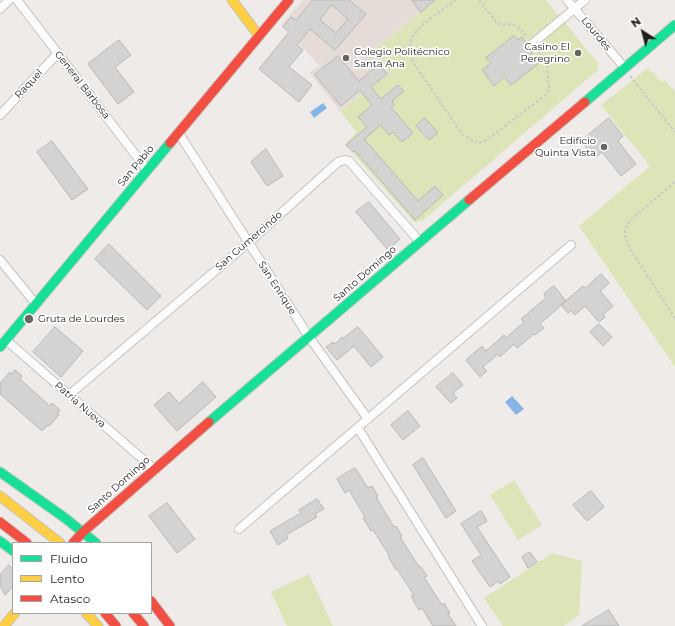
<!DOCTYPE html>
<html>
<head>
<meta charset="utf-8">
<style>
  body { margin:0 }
  #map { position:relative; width:675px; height:626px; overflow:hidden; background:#efebe9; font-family:Montserrat,sans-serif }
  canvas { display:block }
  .legend { position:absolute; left:12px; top:542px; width:140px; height:72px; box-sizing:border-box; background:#fff; border:1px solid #a6a5a4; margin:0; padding:5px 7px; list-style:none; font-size:12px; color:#201d1b }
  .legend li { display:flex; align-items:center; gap:8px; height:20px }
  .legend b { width:20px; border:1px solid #a6a5a4 }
  .north { position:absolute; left:623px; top:12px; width:40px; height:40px; -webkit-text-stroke:3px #fff; paint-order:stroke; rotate:324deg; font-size:11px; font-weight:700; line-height:16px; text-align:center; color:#201d1b }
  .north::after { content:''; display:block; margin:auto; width:14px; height:18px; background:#201d1b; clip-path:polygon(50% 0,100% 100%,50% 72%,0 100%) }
</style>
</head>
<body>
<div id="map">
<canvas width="675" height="626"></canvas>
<ul class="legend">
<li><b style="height:5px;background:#16e098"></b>Fluido</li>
<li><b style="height:5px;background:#ffcf43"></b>Lento</li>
<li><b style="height:5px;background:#f24e42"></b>Atasco</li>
</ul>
<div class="north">N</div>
</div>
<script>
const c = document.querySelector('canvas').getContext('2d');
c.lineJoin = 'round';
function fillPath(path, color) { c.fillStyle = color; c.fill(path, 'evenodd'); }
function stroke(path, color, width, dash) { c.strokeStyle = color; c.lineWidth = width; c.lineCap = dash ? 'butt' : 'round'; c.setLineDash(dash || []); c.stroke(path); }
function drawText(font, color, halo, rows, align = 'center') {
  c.font = font + ' Montserrat,sans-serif'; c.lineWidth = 3.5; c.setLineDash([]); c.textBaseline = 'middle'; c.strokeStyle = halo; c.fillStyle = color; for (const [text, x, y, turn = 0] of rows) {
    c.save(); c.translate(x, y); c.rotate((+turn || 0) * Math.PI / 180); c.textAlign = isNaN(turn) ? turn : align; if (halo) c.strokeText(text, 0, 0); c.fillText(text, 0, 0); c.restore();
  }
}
fillPath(new Path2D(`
  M303 0H435L374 50 390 73 340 111 309 72 320 66 281 25Z`), '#e6dcd7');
fillPath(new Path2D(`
  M435 0H546L598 63V70L422 221 414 222 345 144 357 132 340 111 390 73 374 50Z
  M648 68 662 82 665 80 675 91V367L579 226 650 166 601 105Z
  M514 480 542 525 518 540 490 495Z
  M552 553 582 561 579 616 563 626H503L484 598Z
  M309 574 333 626H287L271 592Z`), '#dde5b8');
fillPath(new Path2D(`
  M323 103 327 108 314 118 310 112Z
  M512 396 524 409 516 415 505 402Z`), '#87b4e7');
const building = new Path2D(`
  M313 0H349L366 14 335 50 310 29 297 45 303 50 289 67 312 85 299 102 259 69 289 32 283 27 291 17 296 20ZM332 5 348 19 336 33 320 20Z
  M412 0H435L421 12Z
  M514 36 518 40 522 37 527 44 528 47 533 52 530 55 538 64 511 85 504 77 494 86 482 70 491 63 486 58Z
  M119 40 131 55 115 67 134 92 118 104 88 64Z
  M338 56 359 81 379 64 387 74 371 87 381 99 398 85 404 91 392 101 394 105 391 107 413 133 402 142 393 132 389 135 381 125 364 139 418 201 435 186 443 195 415 220 355 151 353 152 346 145 367 127 358 117 372 105 360 90 341 106 315 75Z
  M425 118 438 133 429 140 416 126Z
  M609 118 623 136 618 141 636 164 621 176 602 152 595 158 581 141Z
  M52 141 88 189 72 200 37 152Z
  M266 149 283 176 267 186 251 162Z
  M369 202 400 239 388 250 356 212Z
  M109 244 161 296 147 310 95 259Z
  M601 274 609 283 600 291 613 306 603 315 605 317 599 322 585 306 575 315 571 311 568 313 561 305 583 286 585 288Z
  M554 286 566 301 540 324 544 328 535 335 534 334 517 348 514 344 500 357 498 354 483 367 487 371 480 377 466 360 482 346 486 351 504 335 506 338 524 322 521 319 546 298 544 294Z
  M599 324 612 337 603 346 590 332Z
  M55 327 83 351 61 377 33 352Z
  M358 327 383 357 371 367 354 346 337 360 326 347 333 342 335 344 342 337 343 338Z
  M15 370 22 376 20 379 50 406 52 403 60 410 57 414 59 415 49 426 48 425 42 431 0 394V383L10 372 12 374Z
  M453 373 463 385 453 393 457 398 451 403 436 387Z
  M203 382 216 397 177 431 154 405 169 392 179 403Z
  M408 411 420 426 403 440 391 425Z
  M423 458 456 511 446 518 413 465Z
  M355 468 368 488 372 486 378 496 376 497 394 527 396 526 402 536 400 537 419 567 420 566 427 576 424 577 442 605 444 603 450 613 448 614 456 626H433L422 608 419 610 411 596 414 595 397 569 396 570 388 556 389 555 373 530 371 531 363 518 365 517 349 490 345 493 337 479Z
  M591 491 604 507 587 521 573 505Z
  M317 499 324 509 315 514 317 517 286 535 288 538 278 545 270 531 301 513 299 510Z
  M167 503 195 539 177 553 149 516Z
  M481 511 487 521 477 527 510 577 500 584 499 581 490 587 472 561 481 555 461 524Z
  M530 552 537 562 528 568 522 557Z
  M9 565 13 570V586L5 595 0 585V575Z
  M609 610 619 626H582Z`);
fillPath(building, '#d5d2d2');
stroke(building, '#b9b6b6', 1);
const street = new Path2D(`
  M17 0 147 170
  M567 0 625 68
  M0 9 9 0
  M532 44 585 0
  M0 115 58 53
  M178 132 309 337 368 419
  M0 260 36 304
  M6 340 154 469
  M69 395 248 243 338 162 344 160 349 161 420 242
  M358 428 482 626
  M239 529 571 245`);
const fast = new Path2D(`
  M585 102 675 25
  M0 347 170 143
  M209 422 469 200
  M0 472 65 518 96 543
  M0 541 13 551`);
const slow = new Path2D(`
  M232 0 259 36
  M0 496 60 543
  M86 613 98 626
  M4 626 15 613`);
const jam = new Path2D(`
  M170 143 289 0
  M469 200 585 102
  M0 522 27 543
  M73 543 83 532 209 422
  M151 601 170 626
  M105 613 116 626
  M133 613 144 626`);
stroke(street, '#c5c2c0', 10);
stroke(fast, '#c5c2c0', 11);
stroke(slow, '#c5c2c0', 11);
stroke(jam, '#c5c2c0', 11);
stroke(new Path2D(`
  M456 0C443 10 417 25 411 40 408 47 411 55 413 62L462 134 472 140 479 143 488 139 547 94C551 86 548 86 548 79 548 63 546 62 537 50
  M479 0 497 23C515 27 514 20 527 37
  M630 76 675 132
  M675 182 630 220 625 230V236L630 249 675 318`), '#cbc9c8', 2, [3, 2]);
stroke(street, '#fdfcfc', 8);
stroke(fast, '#16e098', 9);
stroke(slow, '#ffcf43', 9);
stroke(jam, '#f24e42', 9);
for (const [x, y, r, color] of [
  [578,53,4,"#686563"],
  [346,58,4,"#686563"],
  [604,147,4,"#686563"],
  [29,319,5,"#686563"]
]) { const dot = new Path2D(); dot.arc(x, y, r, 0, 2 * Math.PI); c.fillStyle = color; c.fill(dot); stroke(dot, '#fff', 1.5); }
drawText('10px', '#201d1b', '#fff', [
  ["Lourdes",596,34,50],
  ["Raquel",29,84,-47],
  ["General Barbosa",82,85,52],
  ["San Pablo",136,166,-50],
  ["San Gumercindo",249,241,-41],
  ["Santo Domingo",365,274,-41],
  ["San Enrique",277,288,57],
  ["Patria Nueva",80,405,41],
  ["Santo Domingo",119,485,-42]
]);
drawText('10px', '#201d1b', '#fff', [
  ["Casino El",570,47],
  ["Peregrino",570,59],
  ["Colegio Politécnico",354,52,"left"],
  ["Santa Ana",354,64,"left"],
  ["Edificio",596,141],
  ["Quinta Vista",596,153],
  ["Gruta de Lourdes",38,319,"left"]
], 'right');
</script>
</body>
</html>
